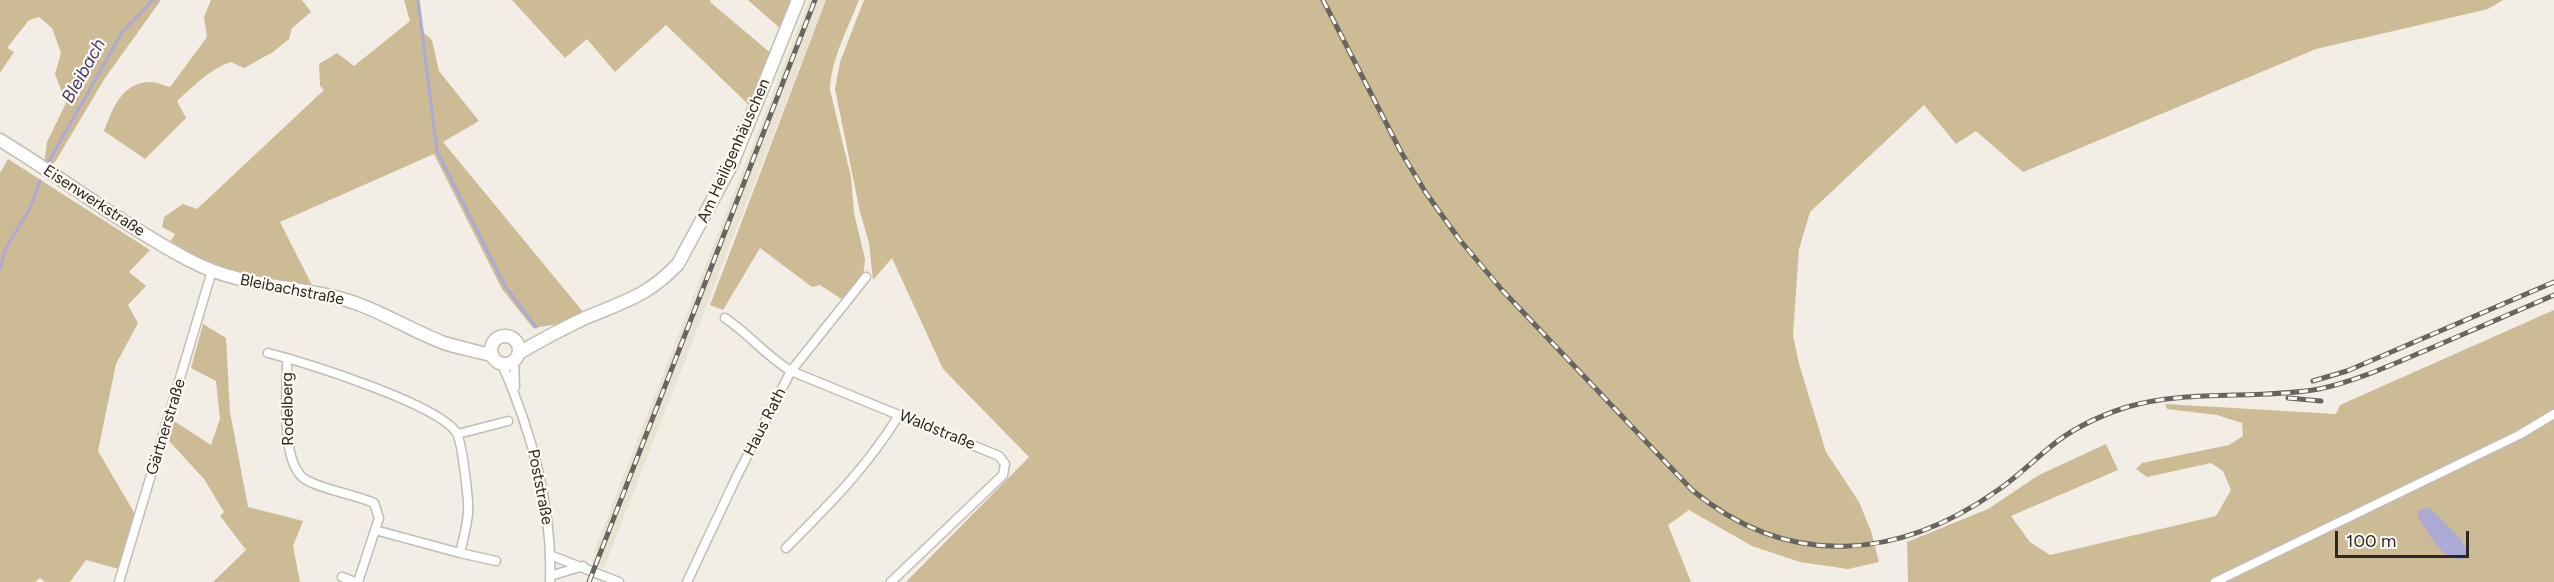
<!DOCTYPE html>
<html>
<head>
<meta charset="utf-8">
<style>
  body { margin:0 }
  #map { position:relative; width:2554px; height:582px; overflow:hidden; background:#f2eee5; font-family:Figtree,sans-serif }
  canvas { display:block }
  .scale { position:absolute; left:2335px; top:531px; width:134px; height:27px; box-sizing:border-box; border:3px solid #292824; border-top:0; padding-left:8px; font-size:18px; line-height:21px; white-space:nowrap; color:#292824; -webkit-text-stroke:4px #fffbf2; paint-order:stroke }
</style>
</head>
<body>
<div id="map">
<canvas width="2554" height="582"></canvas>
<div class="scale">100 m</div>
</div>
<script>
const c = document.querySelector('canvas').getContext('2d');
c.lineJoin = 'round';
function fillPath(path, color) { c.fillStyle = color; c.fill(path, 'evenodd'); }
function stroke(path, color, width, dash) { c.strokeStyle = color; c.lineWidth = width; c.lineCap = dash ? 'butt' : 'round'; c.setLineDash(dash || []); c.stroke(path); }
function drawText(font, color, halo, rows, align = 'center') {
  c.font = font + ' Figtree,sans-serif'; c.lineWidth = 4.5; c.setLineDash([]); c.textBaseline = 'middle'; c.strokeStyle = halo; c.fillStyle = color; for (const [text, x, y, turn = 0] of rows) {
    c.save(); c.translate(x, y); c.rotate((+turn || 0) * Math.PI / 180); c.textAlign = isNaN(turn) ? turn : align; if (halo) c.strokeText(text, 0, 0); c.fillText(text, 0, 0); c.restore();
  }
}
fillPath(new Path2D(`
  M809 0H826L604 568 592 563 596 552 594 551Z`), '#eae3d3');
fillPath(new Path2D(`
  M0 0H161L105 78 55 162 50 166 44 164 47 142 66 103 55 74 61 53 52 28 39 17 29 20 7 48 14 52 0 73Z
  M211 0H302L311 12 292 28 289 39 273 52 244 68 231 62C209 69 194 86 177 101L186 118 145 159 104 131C113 109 121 82 151 82 157 82 165 86 170 87L207 37 204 17Z
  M404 0H419L424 33 432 40 439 71 479 121 443 142 584 313 559 324 533 328 502 289 434 154 280 222 313 287 252 279 220 269 169 244 175 234 162 227 164 217 183 204 197 209 324 90 320 86 319 64 337 53 354 66 410 21Z
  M512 0H711L710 2 773 55 752 108 666 25 615 72 587 39 565 58Z
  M748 0H793L782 30Z
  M826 0H859C848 28 831 59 830 90L851 177 854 213 865 259 863 277 843 300 820 285 812 287 760 248 723 310 710 305Z
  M864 0H2503L2488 9 2316 49 2023 172 1976 131 1956 144 1924 105 1810 212 1799 249 1793 335 1799 364 1826 452 1859 502 1871 531 1879 562 1848 569 1800 562 1752 546 1689 510 1668 525 1691 582H906L1029 457 943 369 892 258 873 280 869 243 860 212 835 89 840 62Z
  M8 159 150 250 129 272 146 286 128 305 138 323 116 364 98 451 135 514 119 569 86 560 70 582H45L40 578 35 582H0V173Z
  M2554 310V582H1908L1907 542 1988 509 2039 475 2106 444 2118 470 2011 516 2030 542 2050 555 2216 516 2231 490 2223 471 2211 463 2147 477 2136 469 2142 463 2229 445 2243 436 2242 423 2217 415 2167 409 2165 404 2336 414 2340 405Z
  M203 324 226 338 230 412 248 507 303 521 293 546 300 582H213L246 550 220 516 224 512 204 479 169 441 174 421 211 445 220 419 216 381 191 368Z`), '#ccbb95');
fillPath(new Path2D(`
  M2429 507 2460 538 2468 552 2462 560C2439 558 2430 534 2417 516L2419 510Z`), '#aeaad6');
stroke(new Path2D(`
  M418 0 437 151 505 286 536 327
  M48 163 122 32 153 0
  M0 269 5 250 30 208 40 181`), '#aeaad6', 3);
const minor = new Path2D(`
  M725 318C749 334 766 356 791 371L999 456 1005 464 1003 475 891 582
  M268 353C307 363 435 403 456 432 462 439 469 502 468 513 467 526 463 540 460 553L375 530
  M287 358C288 387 278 467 308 481 328 491 353 494 374 503L379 518 358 582
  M514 361 515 387
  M502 364C532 433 553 506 550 582
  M458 434 508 421
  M786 548C828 506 868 466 899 415
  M460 553 496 561
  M550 555 619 582
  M550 576 583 566
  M342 577 355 582
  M119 582 212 271
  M687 582 737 476 791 371 866 277
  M2215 582 2519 435 2554 414`);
const secondary = new Path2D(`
  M0 140C64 179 123 225 189 260 235 285 285 285 335 297 374 306 407 329 444 343 460 348 477 351 493 356
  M491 350a14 14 0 1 1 28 0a14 14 0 1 1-28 0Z
  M519 353C541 340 562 329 585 318 623 302 648 296 678 264L732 164 798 0`);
stroke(minor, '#c1bdb5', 11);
stroke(secondary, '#c1bdb5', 15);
stroke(minor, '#fff', 8);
stroke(secondary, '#fff', 12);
const rail = new Path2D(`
  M1323 0 1401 152 1426 193 1459 239 1502 290 1692 490C1789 570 1899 560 1998 490 2016 478 2032 462 2049 448 2071 429 2099 416 2127 407 2189 389 2256 400 2319 389 2357 381 2393 364 2429 349 2470 331 2512 313 2554 295
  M2313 381 2347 371 2554 282
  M2288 398 2321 401
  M589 582 815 0`);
stroke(rail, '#67655f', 5);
stroke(rail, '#fffbf2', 3, [9]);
drawText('16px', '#292824', '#fffbf2', [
  ["Am Heiligenhäuschen",734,151,-66],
  ["Eisenwerkstraße",94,201,33],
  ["Bleibachstraße",292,290,11],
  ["Rodelberg",288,409,-91],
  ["Haus Rath",765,422,-63],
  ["Gärtnerstraße",166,427,-73],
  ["Waldstraße",937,430,22],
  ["Poststraße",540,487,79]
]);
drawText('italic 18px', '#40376e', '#fffbf2', [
  ["Bleibach",84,71,-61]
]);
</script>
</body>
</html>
